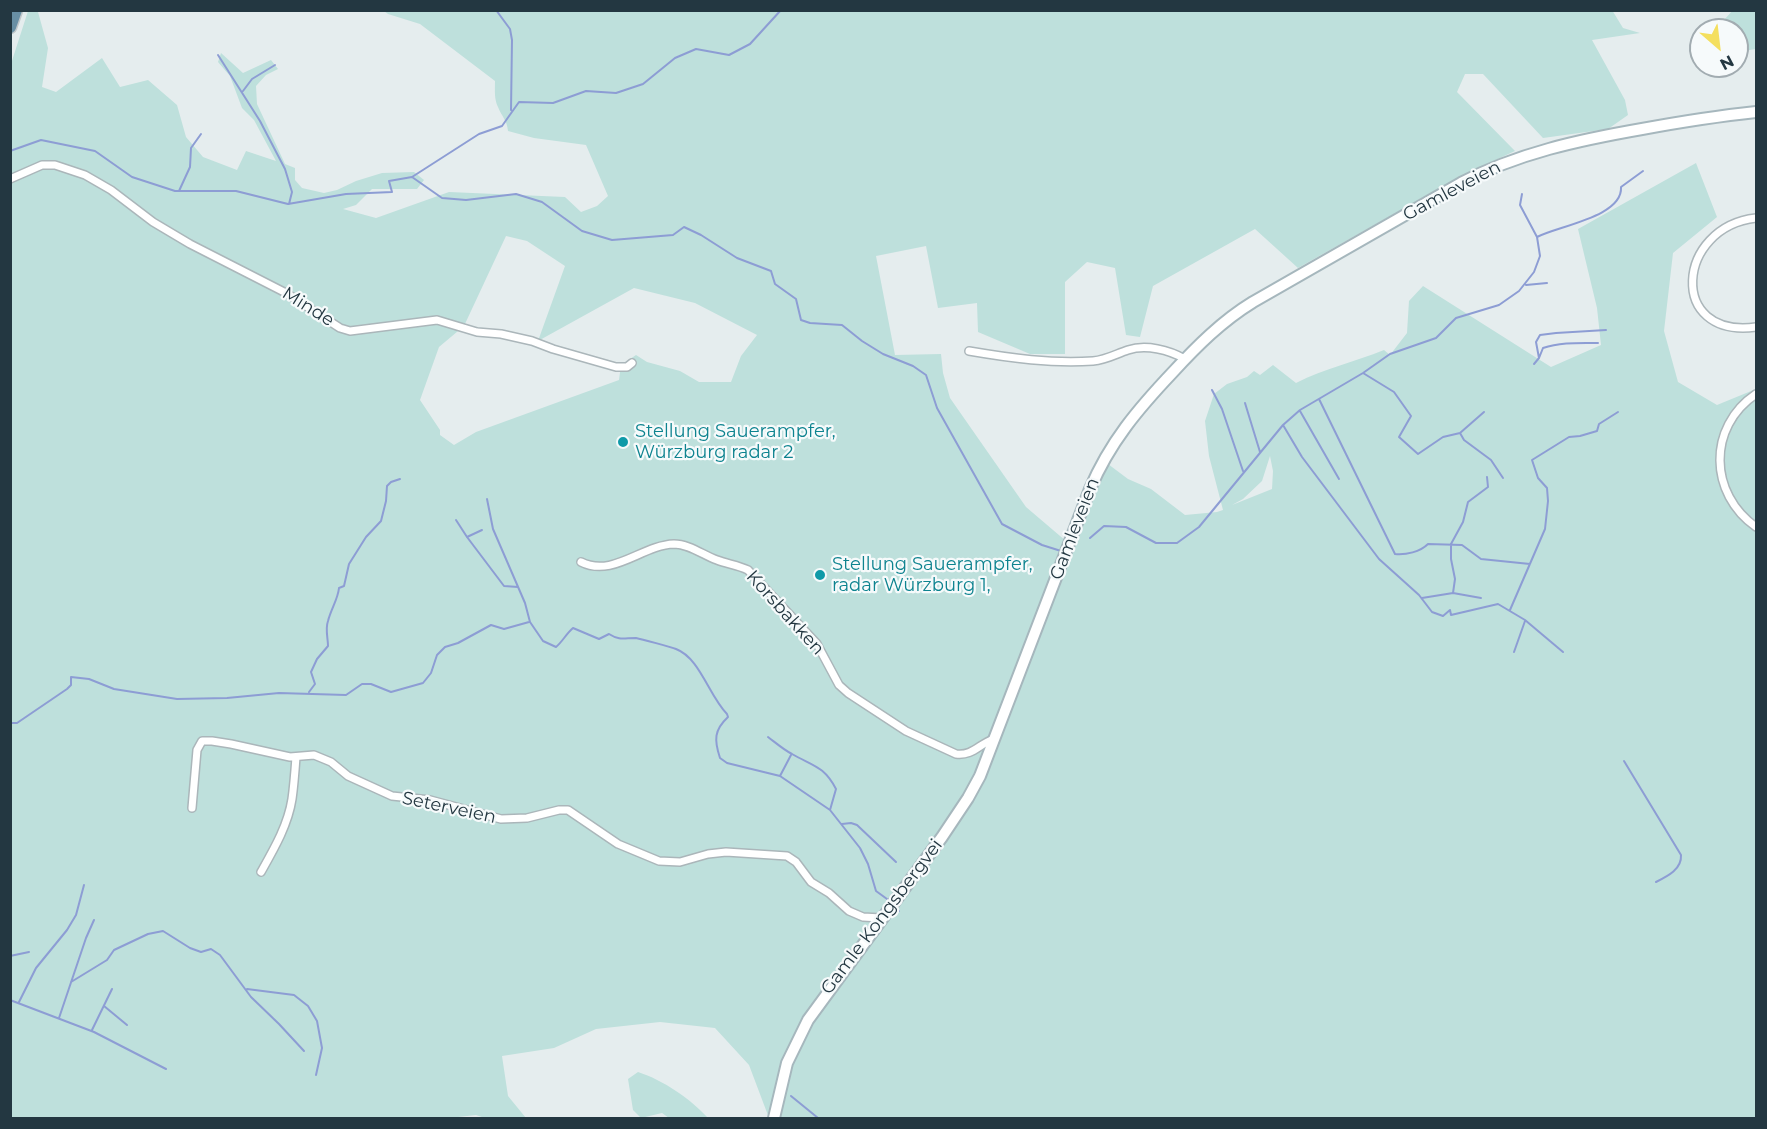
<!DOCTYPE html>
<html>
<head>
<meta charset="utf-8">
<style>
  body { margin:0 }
  #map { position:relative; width:1767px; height:1129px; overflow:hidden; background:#e5edee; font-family:Montserrat,sans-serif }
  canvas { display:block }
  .frame { position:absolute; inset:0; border:12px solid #233741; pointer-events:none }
  .north { position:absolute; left:1689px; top:18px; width:60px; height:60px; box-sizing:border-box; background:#f6fafb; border:2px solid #a2acb1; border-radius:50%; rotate:152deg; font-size:16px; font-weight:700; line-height:24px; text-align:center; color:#233741 }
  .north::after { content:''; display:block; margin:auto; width:21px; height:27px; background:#f4df5e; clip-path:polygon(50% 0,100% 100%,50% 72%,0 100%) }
</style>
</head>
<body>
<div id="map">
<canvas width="1767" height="1129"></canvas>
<div class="frame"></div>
<div class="north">N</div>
</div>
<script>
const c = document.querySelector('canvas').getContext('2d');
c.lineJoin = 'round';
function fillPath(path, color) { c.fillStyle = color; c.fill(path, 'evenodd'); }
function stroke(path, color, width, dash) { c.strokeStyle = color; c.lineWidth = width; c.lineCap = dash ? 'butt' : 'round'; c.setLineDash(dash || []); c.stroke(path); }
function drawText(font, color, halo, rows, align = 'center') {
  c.font = font + ' Montserrat,sans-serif'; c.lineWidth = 4.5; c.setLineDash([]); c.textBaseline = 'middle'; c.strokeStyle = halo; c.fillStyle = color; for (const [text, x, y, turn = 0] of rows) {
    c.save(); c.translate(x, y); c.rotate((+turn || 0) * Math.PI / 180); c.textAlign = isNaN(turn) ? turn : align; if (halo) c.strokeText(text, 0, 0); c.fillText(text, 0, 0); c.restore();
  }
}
fillPath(new Path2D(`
  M1612 10 1623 28 1640 33 1592 40 1625 100 1628 115 1608 129 1543 138 1483 74H1465L1457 92 1515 151 1463 175 1298 268 1255 229 1153 286 1140 337 1126 335 1115 268 1087 262 1065 282V354H1030L978 332 977 303 938 308 926 246 876 256 895 355 941 354 943 373 950 398 1026 507 1073 547 1108 464 1128 479 1151 489 1185 515 1217 512 1223 510 1209 456 1205 421 1214 394 1227 384 1247 377 1254 371 1260 375 1273 365 1296 383C1325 368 1355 362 1384 350L1390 355 1407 333 1409 301 1423 286 1551 367 1601 345 1597 308 1578 229 1696 163 1717 217 1673 253 1664 331 1678 382 1717 405 1756 389V1118H769L749 1065 715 1028 660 1022 596 1029 554 1048 502 1056 508 1096 526 1118H485L476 1115 449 1118H11L10 67 28 11 38 12 48 48 42 87 56 92 102 58 120 87 148 80 177 105 186 137 203 157 237 170 246 151 276 161 254 120 242 108 230 76 218 62 221 53 243 73 271 60 278 69 266 75 256 86 257 104 285 164 295 168V180L302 188 324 193 337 190 356 181 382 173 414 172 424 180 417 189H372L356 205 343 209 376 218 449 192 565 197 581 212 597 206 608 196 586 145 534 138 508 131C507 120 502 117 498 107 494 99 495 90 495 81L420 24 388 14 384 11ZM506 236 527 241 565 266 538 341 634 288 695 303 757 335 741 356 731 382H699L680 371 647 362 636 355 621 365 619 380 476 432 454 445 440 435V430L420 400 439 347 464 326ZM1270 456 1273 471 1272 489 1232 505 1243 499 1262 481Z
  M1733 10 1756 11V49L1737 52V30H1715Z
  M638 1072C663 1080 691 1099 708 1118H669L662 1113 641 1118 633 1110 628 1079Z`), '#bee0dc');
stroke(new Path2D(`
  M496 10 510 29 512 40 511 110
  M218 55 260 121 285 169 292 192 289 204
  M243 91 252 79 275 65
  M10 151 41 140 95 151 132 177 175 191H236L288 204 346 194 392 192 389 181 412 177 442 198 466 200 516 194 542 202 582 231 612 240 673 235 684 227 701 235 737 258 771 271 775 284 796 299 801 320 810 323 842 325 862 341 883 354 913 366 926 375 937 408 1002 524 1042 545 1061 551
  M412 177 479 134 502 126 519 102 553 103 586 91 616 93 643 84 675 58 696 49 729 55 750 44 781 10
  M179 191 190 167 191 148 201 134
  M1537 237C1557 226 1623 217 1621 187L1643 171
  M1526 285 1547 283
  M1539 358 1543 348C1560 342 1579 343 1598 343
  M1534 364 1539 358 1536 342 1540 335 1556 333 1606 330
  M1363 373 1394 392 1411 416 1399 437 1418 454 1443 437 1460 433 1484 412
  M1212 390 1222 409 1243 471
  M1319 399 1395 554C1406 555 1420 552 1428 544L1462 545 1481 559 1530 564
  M1245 403 1260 452
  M1300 411 1339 479
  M1283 425 1302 457 1379 559 1419 595 1432 612 1443 616 1450 610 1451 615 1498 604 1525 620 1563 652
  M1460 433 1464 440 1491 460 1503 478
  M487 499 493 529 525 603 530 622 543 641 556 647C563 641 566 634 573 628L599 639 609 634C620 641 624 638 636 638 641 639 671 647 676 649 700 658 709 696 727 714L728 717C714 730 714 740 720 758L727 763 780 776 830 810 860 848 868 864 876 891 887 899
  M456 520 467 537 504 586 518 587
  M467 537 482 530
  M1090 538 1104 526 1126 527 1156 543H1177L1199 527 1283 425 1300 410 1363 373 1390 354 1436 338 1456 318 1499 305 1519 291 1534 272 1540 256 1537 237 1520 205 1522 194
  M1453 593 1481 598
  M1422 598 1453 593 1455 579 1451 559V544L1463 522 1468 502 1488 487 1487 477
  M1510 610 1545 529 1548 501 1547 488 1538 478 1532 460 1569 437 1580 436 1597 431 1599 424 1618 412
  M1514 652 1525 621
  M309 692 315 684 311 672 317 659 328 646C328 638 325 629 328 621 331 609 338 599 339 588L344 586 349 564 366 537 381 521 386 501 387 486 391 482 400 479
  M10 723H17L67 689 71 685V677L89 679 114 689 177 699 227 698 279 693 346 695 362 684H371L391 692 423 683 431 673 437 655 445 647 458 643 491 625 504 629 529 622
  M768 737C776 743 784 750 792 754 813 766 824 766 836 789L830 810
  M1624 761 1681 855C1682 869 1668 876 1656 882
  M780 776 791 755
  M842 824 851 823 857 825 896 862
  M897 909 899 911
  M10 956 29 952
  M71 982 107 960 114 950 148 934 163 931 190 948 201 952 211 949 220 955 251 997 279 1024 304 1051
  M247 989 294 995 308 1006 317 1021 322 1048 316 1075
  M10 1000 94 1032 166 1069
  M19 1002 36 968 67 930 76 915 84 885
  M104 1006 127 1025
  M59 1018 86 938 94 920
  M92 1030 112 989
  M791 1096 818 1118`), '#8d9dd4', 2);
const minor = new Path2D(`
  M10 179 42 165H55L85 175 111 190 153 222 190 244 286 293 340 328 350 331 437 320 477 332 501 334 532 341 553 349 616 367H627L632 363
  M1756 218C1676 227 1667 339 1756 327
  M969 351C1010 358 1052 364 1093 361 1106 360 1116 354 1128 350 1146 344 1169 350 1185 359
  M1756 394C1707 427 1709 494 1756 527
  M581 562C613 578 642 545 674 544 689 544 703 555 717 560 727 564 738 565 748 570L817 644 839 685 848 693 906 731 956 754C973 756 979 744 994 739
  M192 808 197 750 202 741H212L231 744 290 757 314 755 331 762 348 776 392 796 430 800 501 819 527 818 559 810H568L618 844 659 861 680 862 708 854 726 852 787 856 796 862 811 882 829 893 849 911 863 917 881 918
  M261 872C274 849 288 825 292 799 294 785 295 771 296 757`);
const secondary = new Path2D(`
  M774 1118 787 1063 808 1020 942 837 968 798 980 776 1090 489C1110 442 1138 409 1173 372 1197 346 1222 321 1253 302L1461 183C1518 153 1579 140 1642 129 1680 122 1718 116 1756 112`);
const primary = new Path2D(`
  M10 27 16 10`);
stroke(minor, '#abb6ba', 10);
stroke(secondary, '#a6b7bd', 14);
stroke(primary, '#c1c7ca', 15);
stroke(minor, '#fff', 7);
stroke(secondary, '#fff', 10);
stroke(primary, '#698fa4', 12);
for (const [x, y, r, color] of [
  [623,442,6,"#0f9aa8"],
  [820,575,6,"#0f9aa8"]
]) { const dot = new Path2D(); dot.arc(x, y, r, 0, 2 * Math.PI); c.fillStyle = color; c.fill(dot); stroke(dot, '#f6fafb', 2); }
drawText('18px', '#233741', '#f6fafb', [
  ["Gamleveien",1452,191,-28],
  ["Minde",308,307,32],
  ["Gamleveien",1075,529,-69],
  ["Korsbakken",785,613,48],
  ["Seterveien",449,808,12],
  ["Gamle Kongsbergvei",882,917,-53]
]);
drawText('18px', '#0d838f', '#f6fafb', [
  ["Stellung Sauerampfer,",635,432],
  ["Würzburg radar 2",635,453],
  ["Stellung Sauerampfer,",832,565],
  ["radar Würzburg 1,",832,586]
], 'left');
</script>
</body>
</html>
